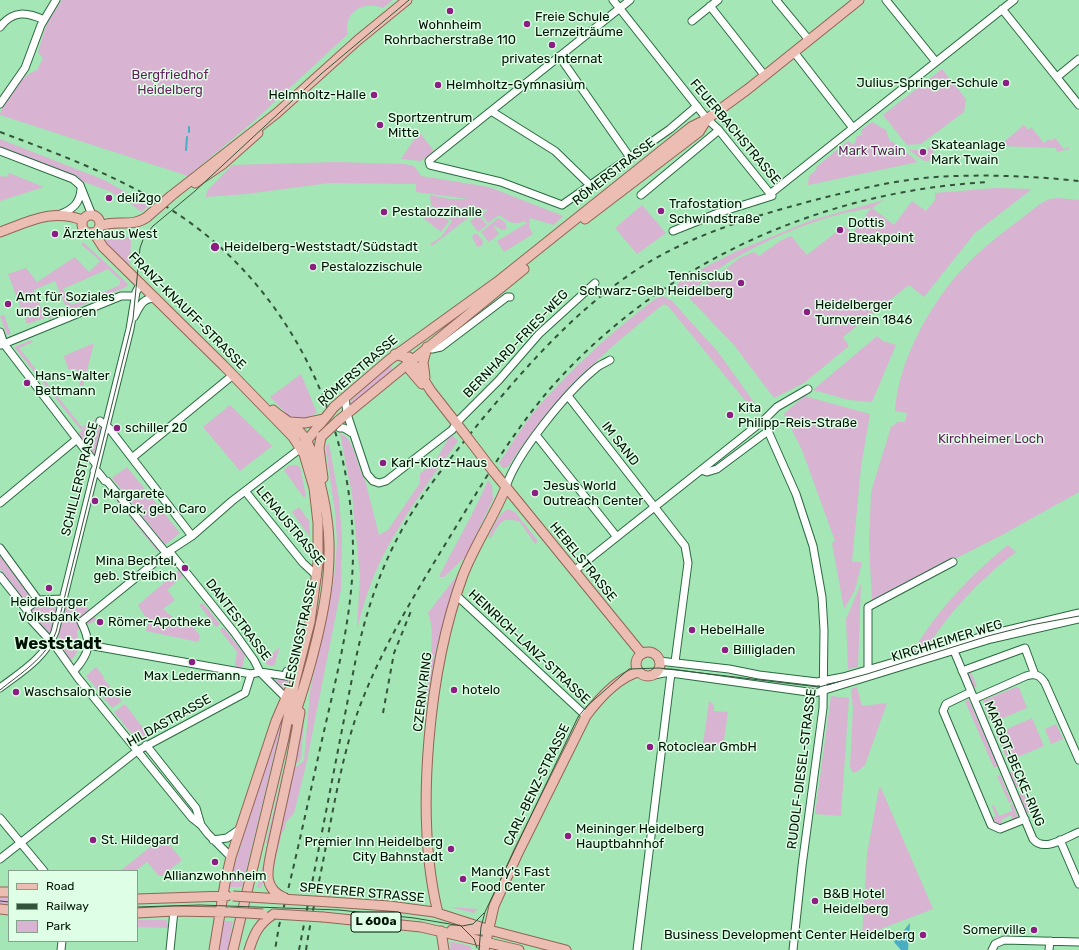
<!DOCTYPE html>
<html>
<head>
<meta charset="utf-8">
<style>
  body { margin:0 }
  #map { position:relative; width:1079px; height:950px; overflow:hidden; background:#a4e6b5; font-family:Rubik,sans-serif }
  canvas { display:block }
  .legend { position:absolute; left:8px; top:870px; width:130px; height:72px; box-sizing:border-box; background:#defee5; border:1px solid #85a08b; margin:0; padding:5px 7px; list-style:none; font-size:12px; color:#001204 }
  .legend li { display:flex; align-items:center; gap:8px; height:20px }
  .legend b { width:20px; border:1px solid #85a08b }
</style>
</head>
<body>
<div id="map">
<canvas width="1079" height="950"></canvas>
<ul class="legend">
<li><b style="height:5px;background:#ecbdb3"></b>Road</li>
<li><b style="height:5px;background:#33543b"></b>Railway</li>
<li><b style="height:11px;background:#d8b3d2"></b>Park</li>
</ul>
</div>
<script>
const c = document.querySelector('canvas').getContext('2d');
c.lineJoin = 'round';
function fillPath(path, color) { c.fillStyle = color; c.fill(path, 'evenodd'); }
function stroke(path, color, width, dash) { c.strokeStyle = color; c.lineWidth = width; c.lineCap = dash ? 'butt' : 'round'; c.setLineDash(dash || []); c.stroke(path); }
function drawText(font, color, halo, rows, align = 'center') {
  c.font = font + ' Rubik,sans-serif'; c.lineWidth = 3; c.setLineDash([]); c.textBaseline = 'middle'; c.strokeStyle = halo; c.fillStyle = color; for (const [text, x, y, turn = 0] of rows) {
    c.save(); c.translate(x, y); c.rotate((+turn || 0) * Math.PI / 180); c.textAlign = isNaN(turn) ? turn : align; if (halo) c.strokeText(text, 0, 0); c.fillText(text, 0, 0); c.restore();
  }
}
fillPath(new Path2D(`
  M62 0H393L383 8C364 0 343 12 348 34L254 121 188 176 0 115C2 102 25 72 37 70L43 58 38 52 47 22Z
  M942 69 966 99 964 112 921 144 907 145 883 115Z
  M872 122 886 130 890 142 892 141 918 162 808 185 809 176 817 169 816 167 848 141 854 145 857 136 862 135 861 130Z
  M1024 125 1028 130 1031 127 1044 143 1049 139 1051 141 1055 138 1064 149 1069 147V149L1057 152 1056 148 999 146Z
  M420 133 434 151 421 161 401 159 415 138Z
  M0 139 104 180 149 205 141 212 130 203 109 191 0 151Z
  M930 147 936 155 935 160 924 161 909 150H926Z
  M336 162 404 164 414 166 421 176 489 187 563 216 554 225 530 218 529 227 533 234 504 252 497 241 527 223 524 221C513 226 508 221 499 215L488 223 482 215 488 209 478 210 432 246 430 244 441 237 452 221 431 205 430 195 450 199H469L416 192V184L330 183 246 194 206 197 207 191 232 165Z
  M9 173 44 187 0 201V176L7 177Z
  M996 188 1032 189 975 233 924 297 909 285 843 337 849 346 804 383 774 398 734 345 689 298 741 257 754 252 759 256 780 241 791 236 807 255 844 226 853 233 871 208C827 214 778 234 739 256 720 266 702 283 684 296L675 289 678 283 690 275 737 251 812 220 884 200 872 208 894 225 912 201 926 211 935 200V193Z
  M1058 198 1079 200V492L1002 535 872 601 869 545 871 492 891 427 898 422H905L907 413 895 411C898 360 933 298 969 262 990 241 1016 223 1040 204L1049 199Z
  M642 205 666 233 637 254 615 228Z
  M430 206 449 221 441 232 422 217Z
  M479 215 487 225 478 232 470 221Z
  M498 218 505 222 507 229 502 230 493 225 499 234 489 242 481 232Z
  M107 232 131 238 130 266 104 241Z
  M475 234H477L483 241 482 246 477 247 472 236Z
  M83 242 126 282 128 285 126 287 101 298 99 294 120 285V280L108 269 63 289 71 305 94 296 95 300 49 319 47 315 66 307 55 281 34 290 45 318 27 324 8 274 26 268 37 282 75 257 89 272 100 261 81 244Z
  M663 296 672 301 718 352 761 412 757 415 668 306 664 304C600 354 553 398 508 467L503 468 499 463C512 444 524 423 539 406 574 366 613 331 655 299Z
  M4 315 11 334 7 335 0 316Z
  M877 336 883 341 896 345 872 402 849 400 813 390Z
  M32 340 33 342 19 348 82 427 91 421 81 430 14 347Z
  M94 343 83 386 79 385 81 376 76 369H68L64 356Z
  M390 364 393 370 349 406 351 400Z
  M301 374 317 413 304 419 291 418 270 397Z
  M804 396 870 414 861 467 852 562H862L855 590 844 609 832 543 835 541 802 450 784 414Z
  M230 405 272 446 240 471 203 427Z
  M97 418 103 424 94 460 77 434Z
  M340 434C354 435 357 469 365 480L379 535 388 530 420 483V474L436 460 449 437 452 435 458 441C430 480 401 519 380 562 370 583 363 606 357 629L360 576 352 494Z
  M329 443 339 499 342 536 341 589 306 765 294 813 286 822 284 831 282 832 272 876V866L293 769 304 761 310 691 334 579 337 542 335 511 326 451V446Z
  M290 465H297L300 467 306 496 304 498 284 470Z
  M127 467 180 533 165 545 112 478Z
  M488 480 492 486 493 499 466 556 444 577H439C455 544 474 514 488 480Z
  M108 484 160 549 157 551 105 486Z
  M299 507 309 521 310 537 292 512Z
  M508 509 515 512 538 541 535 544 520 522C501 516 500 523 491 538H488C493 529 497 514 508 509Z
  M1008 545 1016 552C979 580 947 614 923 654L909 658C935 613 968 577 1008 545Z
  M0 556 32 598 26 603 0 569Z
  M179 570 183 576 167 590 175 600 163 609 177 621 185 615 200 636 198 642 146 631 148 621 138 605Z
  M459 573 436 648 422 731 418 732C423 705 439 636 428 613Z
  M861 584 858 667 848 669 846 619Z
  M71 597 89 609 97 620 77 630 79 649 71 661 60 647 62 642 59 637 50 632 47 635 28 609C42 599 52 599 69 602Z
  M203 603 220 624 216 627 199 605Z
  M223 627 245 655 242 668 235 666 237 652 220 630Z
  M280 647 274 666 268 665 264 660Z
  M96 667 104 677 103 678 122 701 112 708 86 676Z
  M970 670 977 686 972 688 966 672Z
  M286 676 290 678 284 693 269 680Z
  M857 687 862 706 887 703 865 765 858 771 853 773 850 767 853 708 851 689Z
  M1016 687 1019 688 1027 708 991 723 983 703 984 700Z
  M831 696 849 698 841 816 815 814Z
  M969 700 998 766 994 768 965 701Z
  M709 701 714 705V711L728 712 723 747 703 744Z
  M125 704 149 736 139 743 114 712Z
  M283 708 285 709 282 722 242 887H229L230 880Z
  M305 711 301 756 300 761 295 764Z
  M1032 718 1044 746 1008 761 996 734Z
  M1056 724 1063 739 1051 744 1045 729Z
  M285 762 268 843H266Z
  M1013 770 1020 786 1015 788 1008 772Z
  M1000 775 1012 802 1009 803 997 776Z
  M879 788H881L933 909 862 936 867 854Z
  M1023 792 1031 812 1026 814 1018 794Z
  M1013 804 1018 818 1013 820 1011 815 1001 820 1003 824H997L991 818 996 816 992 806 994 805 999 816 1012 811 1010 805Z
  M163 837 182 860 162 876H159L147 862 135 871H120Z
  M266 854 262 874 263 883 261 888H257Z
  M0 897 9 898V905L0 904Z
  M480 905H481L474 913 449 907 478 909Z
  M137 920H166L169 928 137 927Z
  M221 921H233L228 950H217Z
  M453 942 470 946 472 950H450L451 945 447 943Z`), '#d8b3d2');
fillPath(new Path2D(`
  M910 923 908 950H901L894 942Z`), '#49aec1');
stroke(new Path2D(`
  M189 132V127
  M186 150 187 137`), '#49aec1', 2);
const minor = new Path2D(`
  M613 0 707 119 718 129 772 196 718 213 673 231
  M630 0 431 159 429 161 430 165 501 182 562 205 670 129 697 106
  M776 0 809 40
  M886 0 936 62
  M710 6 765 76
  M1002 9 1079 105
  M692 21 718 0
  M0 27C13 10 27 12 44 20
  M794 52 853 128
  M559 56 629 156
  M1057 77 1079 59
  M0 104 25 68 41 25 56 0
  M491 111 555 151 590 185
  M0 151 73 179 80 185 92 215
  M770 194 1014 0
  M641 195 719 130
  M61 214C73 209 80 203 81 189
  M134 317C140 306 142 298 156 298
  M0 332 4 344 96 464
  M1 345 121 296H135
  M427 347 432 349 441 347 507 297H510
  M568 396 685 546 688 563 675 662
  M345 397 347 414 367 474 373 481 379 483 386 481 452 430 460 419 499 380 539 334 595 283
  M100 421 109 428 192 536
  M340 428H344L352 433
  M536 435 617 537
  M132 458 233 375
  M701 470 707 472 717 469 768 431 796 494 813 546 822 597 824 630 823 708 802 866 793 950
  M94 471 98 472 105 481H107L167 554
  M506 487C516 454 567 392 595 369 599 365 605 363 610 360
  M245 491 303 563 317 576
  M0 503 77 439
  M0 548 38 600 26 609 0 576
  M169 551 234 632 254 660 260 672 286 698
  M574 571 764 420 777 407 808 389
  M456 595 586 716
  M38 600 63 599
  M26 609 32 621 56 647 78 678 192 818 201 825 208 834 231 857
  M88 645 251 674
  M954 651 1033 839C1044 853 1066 837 1079 832
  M659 661 729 669 759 675 817 682 843 677 987 635 1079 613
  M868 670V607L953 562
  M74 671C90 653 92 643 81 622L169 551 192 536 232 501 301 448
  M962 671 1025 648 1035 675
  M649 676 664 673H671L815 693 991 639 1079 619
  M0 688C21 672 45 658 55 632L130 329 136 292 141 283
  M971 692 946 704 943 711 991 825 1000 829 1025 819
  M974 699 1026 676C1035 673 1040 675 1045 683L1079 760
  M146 745 196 808 201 825
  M0 818 44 871
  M213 840 227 838 240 829
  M1060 840 1079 884
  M0 859 137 751 245 693 251 674 260 672 286 676 287 671 298 668
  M61 950 62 941
  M170 950 174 911
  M637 950 671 673
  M992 950 995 944 1004 940 1079 942
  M1049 950 1050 941`);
const major = new Path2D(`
  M195 183 223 164 258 133
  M171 196 277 113 358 40 407 0
  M82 224a9 9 0 1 1 18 0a9 9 0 1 1-18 0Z
  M585 219 699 132 707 119
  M100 226C116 219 132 228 147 217
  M0 232C28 222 53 208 82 220
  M94 233 103 247 224 366 293 437 304 454 314 488 318 523V563L310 622 295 681 284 738 233 950
  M395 354 404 357 415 366 431 391 464 433
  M409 357 410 370 422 384
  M425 377 423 362 427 347
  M334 407 389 360 497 282 691 127 707 119 748 89 859 0
  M273 410C282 418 293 423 301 433 311 444 314 461 318 475 325 501 330 527 329 555 329 604 309 674 293 720
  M338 421 524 269
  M290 422 305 423 324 419
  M321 437 319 448 323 478
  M304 444 326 417
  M493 471 642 654
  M636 664a12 12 0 1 1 24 0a12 12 0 1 1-24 0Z
  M272 848 291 761 300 712
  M0 892H9
  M137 899 227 896
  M330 902 389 906 434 912 493 931 566 950
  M0 909 9 910
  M137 913 174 911 226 912
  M438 913C414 815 429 668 463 575 475 544 494 517 506 487
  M323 917 421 927 519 950
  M452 930H485
  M441 931 444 950
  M214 950 225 883 231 857 276 721 289 691
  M249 950C254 934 259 923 274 914
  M484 950 494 906 518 853 586 716C598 700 618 678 638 672`);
stroke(minor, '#2a6a40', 9);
stroke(major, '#926555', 11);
stroke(minor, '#fff', 7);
stroke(major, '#ecbdb3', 9);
stroke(new Path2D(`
  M0 690C21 673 46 658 56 632L133 319 140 248 144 237 153 226 195 191 321 74 409 0
  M0 901 9 902
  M137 907 200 905 339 910 414 918 462 926 473 924 484 913
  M460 925 474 939 477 948
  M479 950 481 927 485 912 578 717 587 706 629 669 659 668 819 687 867 674 988 636 1031 625 1079 616`), '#33543b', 1);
stroke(new Path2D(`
  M0 132C64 156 129 180 185 219 292 294 353 424 353 552 353 615 336 678 322 740 308 802 295 864 279 926L275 950
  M383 713 394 653 411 611
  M299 950 356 658C365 616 378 575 398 537 421 493 453 455 484 417 526 367 569 318 622 280 679 238 747 218 815 200 854 190 895 180 936 177 983 174 1032 176 1079 181
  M306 950C311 916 319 884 325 851 334 805 342 758 357 714 380 650 416 592 451 535 481 485 511 435 549 390 660 263 821 191 989 182`), '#33543b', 2, [5, 5]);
const majorBridge = new Path2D(`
  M147 217 171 196
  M326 417 334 407
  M464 433 493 471
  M322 436 338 421
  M272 848C268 868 261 888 285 898
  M233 896 330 902
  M229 912 263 914
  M274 914 323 917`);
stroke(majorBridge, '#926555', 11, []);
stroke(majorBridge, '#ecbdb3', 9);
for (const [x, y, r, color] of [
  [450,11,4,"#8b1e82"],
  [527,24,4,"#8b1e82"],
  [552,45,4,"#8b1e82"],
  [1006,83,4,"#8b1e82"],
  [438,85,4,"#8b1e82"],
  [374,95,4,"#8b1e82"],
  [380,125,4,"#8b1e82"],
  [923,152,4,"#8b1e82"],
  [109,198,4,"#8b1e82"],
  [661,211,4,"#8b1e82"],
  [384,212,4,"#8b1e82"],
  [840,230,4,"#8b1e82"],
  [55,234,4,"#8b1e82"],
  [215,247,5,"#8b1e82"],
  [313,267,4,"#8b1e82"],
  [741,283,4,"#8b1e82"],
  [8,304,4,"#8b1e82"],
  [807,312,4,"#8b1e82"],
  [27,383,4,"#8b1e82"],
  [730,415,4,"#8b1e82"],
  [117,428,4,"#8b1e82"],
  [383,463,4,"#8b1e82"],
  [535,493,4,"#8b1e82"],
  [95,501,4,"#8b1e82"],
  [185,568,4,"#8b1e82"],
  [49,588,4,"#8b1e82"],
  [100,622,4,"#8b1e82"],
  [692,630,4,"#8b1e82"],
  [725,650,4,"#8b1e82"],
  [192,662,4,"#8b1e82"],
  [454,690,4,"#8b1e82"],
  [16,692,4,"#8b1e82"],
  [650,747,4,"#8b1e82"],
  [568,836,4,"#8b1e82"],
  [93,840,4,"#8b1e82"],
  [451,849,4,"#8b1e82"],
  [215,862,4,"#8b1e82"],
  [463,879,4,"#8b1e82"],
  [815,901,4,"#8b1e82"],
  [1034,930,4,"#8b1e82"],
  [923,935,4,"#8b1e82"]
]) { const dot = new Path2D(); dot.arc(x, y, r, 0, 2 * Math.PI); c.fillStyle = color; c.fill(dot); stroke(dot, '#defee5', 1.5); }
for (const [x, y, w] of [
  [376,922,50]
]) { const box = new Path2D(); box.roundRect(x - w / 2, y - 10, w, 20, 3); c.fillStyle = '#defee5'; c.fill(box); stroke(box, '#001204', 1); }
drawText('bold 12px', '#001204', null, [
  ["L 600a",376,922]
]);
drawText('13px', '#001204', '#defee5', [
  ["Freie Schule",535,17],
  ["Lernzeiträume",535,32],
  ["Wohnheim",450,25,"center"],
  ["Rohrbacherstraße 110",450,40,"center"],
  ["privates Internat",552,59,"center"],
  ["Julius-Springer-Schule",998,83,"right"],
  ["Helmholtz-Gymnasium",446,85],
  ["Helmholtz-Halle",366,95,"right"],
  ["Sportzentrum",388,118],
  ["Mitte",388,133],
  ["Skateanlage",931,145],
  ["Mark Twain",931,160],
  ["deli2go",117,198],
  ["Trafostation",669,204],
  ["Schwindstraße",669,219],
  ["Pestalozzihalle",392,212],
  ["Dottis",848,223],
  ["Breakpoint",848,238],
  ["Ärztehaus West",63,234],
  ["Heidelberg-Weststadt/Südstadt",224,247],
  ["Pestalozzischule",321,267],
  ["Tennisclub",733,276,"right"],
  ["Schwarz-Gelb Heidelberg",733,291,"right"],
  ["Amt für Soziales",16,297],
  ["und Senioren",16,312],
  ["Heidelberger",815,305],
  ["Turnverein 1846",815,320],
  ["Hans-Walter",35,376],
  ["Bettmann",35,391],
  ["Kita",738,408],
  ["Philipp-Reis-Straße",738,423],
  ["schiller 20",125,428],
  ["Karl-Klotz-Haus",391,463],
  ["Jesus World",543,486],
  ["Outreach Center",543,501],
  ["Margarete",103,494],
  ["Polack, geb. Caro",103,509],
  ["Mina Bechtel,",177,561,"right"],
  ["geb. Streibich",177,576,"right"],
  ["Heidelberger",49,602,"center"],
  ["Volksbank",49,617,"center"],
  ["Römer-Apotheke",108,622],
  ["HebelHalle",700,630],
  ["Billigladen",733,650],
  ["Max Ledermann",192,676,"center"],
  ["hotelo",462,690],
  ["Waschsalon Rosie",24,692],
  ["Rotoclear GmbH",658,747],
  ["Meininger Heidelberg",576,829],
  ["Hauptbahnhof",576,844],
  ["St. Hildegard",101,840],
  ["Premier Inn Heidelberg",443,842,"right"],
  ["City Bahnstadt",443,857,"right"],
  ["Mandy's Fast",471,872],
  ["Food Center",471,887],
  ["Allianzwohnheim",215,876,"center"],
  ["B&B Hotel",823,894],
  ["Heidelberg",823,909],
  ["Somerville",1026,930,"right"],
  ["Business Development Center Heidelberg",915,935,"right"]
], 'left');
drawText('13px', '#631e5c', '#defee5', [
  ["Bergfriedhof",170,75],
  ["Heidelberg",170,90],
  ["Mark Twain",872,151],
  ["Kirchheimer Loch",991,439]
]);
drawText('13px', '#001204', '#defee5', [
  ["FEUERBACHSTRASSE",735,132,50],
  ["RÖMERSTRASSE",614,172,-38],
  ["FRANZ-KNAUFF-STRASSE",187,311,45],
  ["BERNHARD-FRIES-WEG",516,344,-46],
  ["RÖMERSTRASSE",358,371,-41],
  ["IM SAND",620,444,52],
  ["SCHILLERSTRASSE",80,479,-76],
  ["LENAUSTRASSE",290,526,50],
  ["HEBELSTRASSE",583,562,51],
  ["DANTESTRASSE",238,620,53],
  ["LESSINGSTRASSE",301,634,-77],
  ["KIRCHHEIMER WEG",947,641,-17],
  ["HEINRICH-LANZ-STRASSE",529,647,43],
  ["CZERNYRING",423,692,-83],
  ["HILDASTRASSE",169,721,-29],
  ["MARGOT-BECKE-RING",1014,764,67],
  ["RUDOLF-DIESEL-STRASSE",802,769,-83],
  ["CARL-BENZ-STRASSE",537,785,-64],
  ["SPEYERER STRASSE",362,893,5]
]);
drawText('bold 17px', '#001204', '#defee5', [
  ["Weststadt",58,644]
]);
</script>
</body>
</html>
